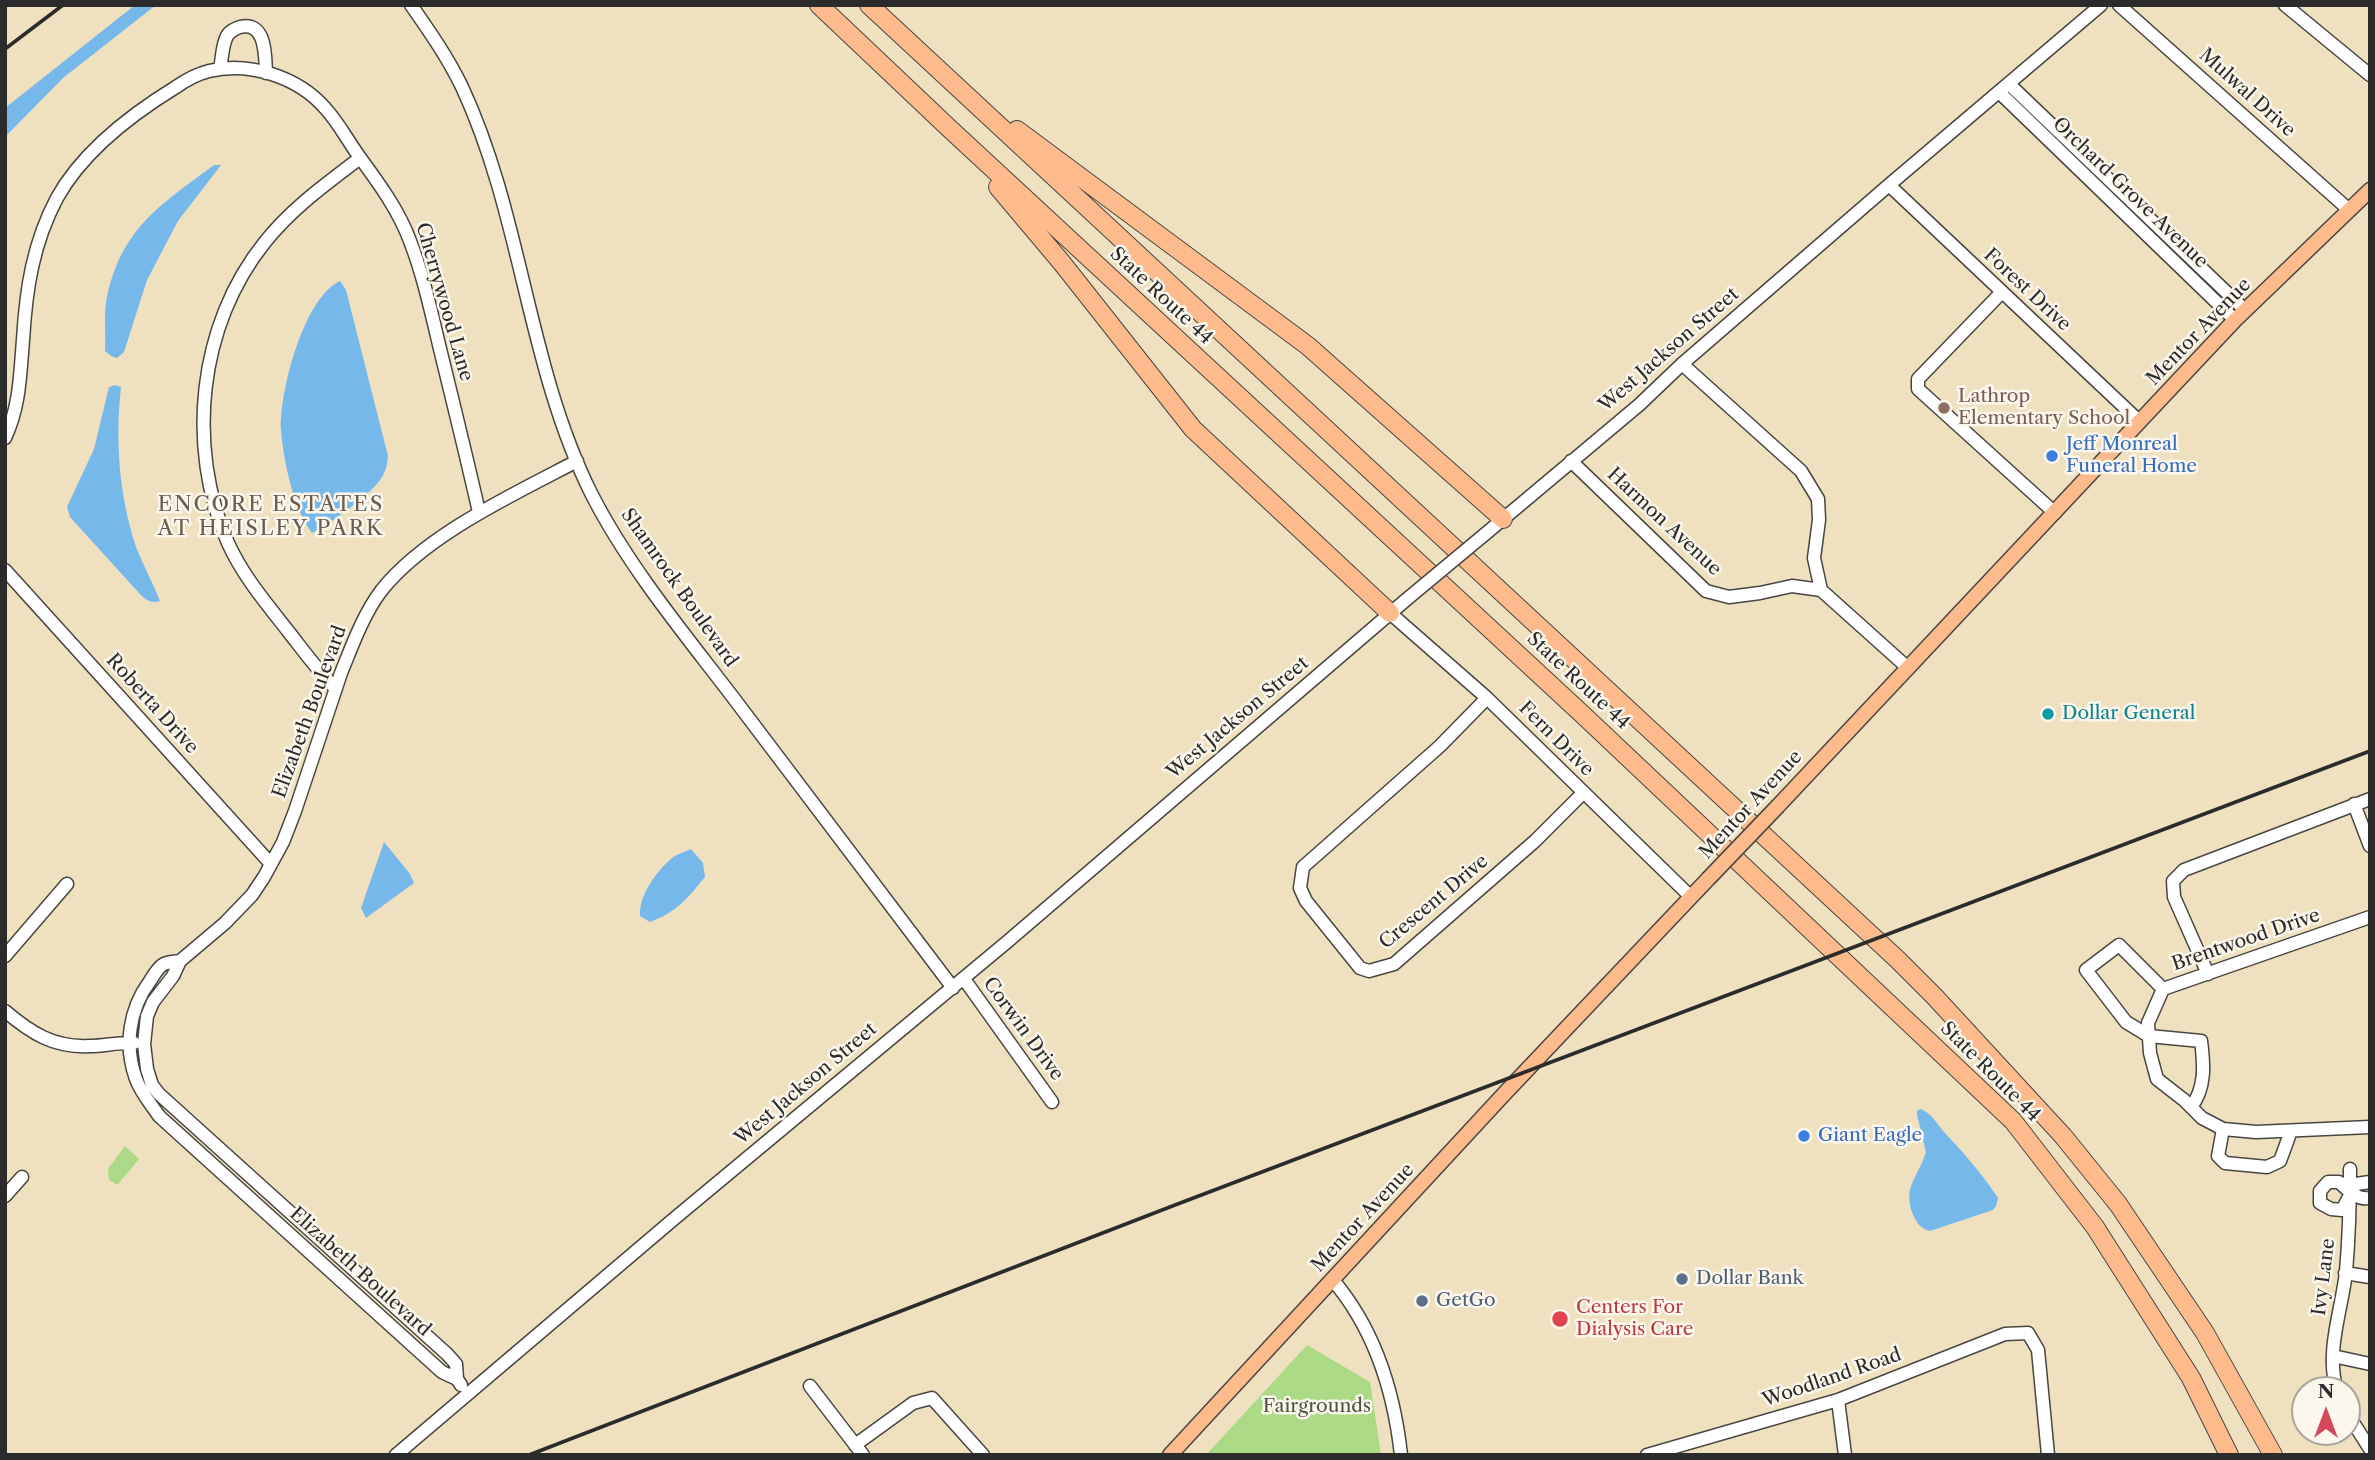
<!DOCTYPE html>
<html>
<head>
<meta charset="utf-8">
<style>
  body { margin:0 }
  #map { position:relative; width:2375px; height:1460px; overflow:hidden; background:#efe0bf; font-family:"Libre Caslon Text",serif }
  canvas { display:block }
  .frame { position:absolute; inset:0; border:7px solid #2b2b2b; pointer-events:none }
  .north { position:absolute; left:2291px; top:1376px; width:70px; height:70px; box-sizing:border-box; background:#fbf7ec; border:2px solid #a8a59f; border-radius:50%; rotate:0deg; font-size:19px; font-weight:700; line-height:28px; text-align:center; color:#2b2b2b }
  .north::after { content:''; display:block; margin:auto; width:24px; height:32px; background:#d1495b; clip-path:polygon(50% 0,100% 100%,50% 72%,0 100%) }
</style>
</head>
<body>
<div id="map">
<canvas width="2375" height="1460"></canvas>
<div class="frame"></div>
<div class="north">N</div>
</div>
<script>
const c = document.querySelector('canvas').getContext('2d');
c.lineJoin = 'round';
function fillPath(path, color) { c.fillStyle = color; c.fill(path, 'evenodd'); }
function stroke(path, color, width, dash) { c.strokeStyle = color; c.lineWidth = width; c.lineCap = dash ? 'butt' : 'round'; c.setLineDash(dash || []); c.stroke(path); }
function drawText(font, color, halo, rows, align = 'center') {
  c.font = font + ' "Libre Caslon Text",serif'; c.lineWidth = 5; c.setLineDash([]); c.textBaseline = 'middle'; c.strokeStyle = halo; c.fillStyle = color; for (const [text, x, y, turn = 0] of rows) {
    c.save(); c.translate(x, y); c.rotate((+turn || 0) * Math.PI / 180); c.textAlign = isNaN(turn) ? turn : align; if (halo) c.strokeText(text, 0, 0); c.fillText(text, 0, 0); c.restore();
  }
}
fillPath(new Path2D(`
  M125 1146 139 1159 118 1184H116L109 1180 108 1169Z
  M1307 1345 1370 1382 1381 1455H1206Z`), '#acd986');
fillPath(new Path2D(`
  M135 5H156L63 78 5 137V108Z
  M214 165H221L178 221 147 280 124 352 117 358 111 356 105 351C106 334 104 318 106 302 120 229 159 206 214 165Z
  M340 281 346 290 388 456C387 464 386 471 382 477 371 495 331 523 312 533 293 508 284 462 281 431 279 394 303 298 340 281Z
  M115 385 121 387C115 440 119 495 136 547 143 565 153 583 160 601 150 604 146 600 139 593L70 517 67 507 94 449 109 387Z
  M384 842 410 874 414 883 366 918 361 908Z
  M691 849 703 863 705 877C688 898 677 912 650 922L640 916C639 895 656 872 671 859 676 854 685 852 691 849Z
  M1920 1109C1931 1112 1937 1124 1944 1132 1964 1153 1982 1174 1998 1198L1996 1206 1993 1210 1930 1231C1922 1229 1918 1225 1914 1217 1901 1188 1918 1178 1926 1152L1917 1115V1111Z`), '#77b8eb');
const minor = new Path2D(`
  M411 5C430 32 448 58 462 87 523 218 527 366 592 495 629 567 683 632 732 696 806 794 880 891 953 988
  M2119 5 2348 209
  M2285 5 2370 75
  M220 69C222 60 222 45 227 36 229 32 236 28 240 27 267 21 265 57 266 73
  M2009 84 2245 310
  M1999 92 2235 320
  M1889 185 2140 422
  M2001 293 1918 379V389L2055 513
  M1682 364 1801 471 1818 499 1819 520 1814 558 1821 590 1908 668
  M5 438C20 406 20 375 23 340 26 289 33 243 57 198 83 151 132 114 176 87 186 80 197 74 209 71 249 61 298 77 325 108 339 123 349 143 361 159 380 185 399 211 410 241 424 277 432 316 441 353 454 406 467 459 479 512
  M1571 461 1706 591 1729 597 1760 593 1792 586 1821 590
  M1484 535 1639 405 1682 364 1889 185 2101 5
  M5 570 271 864
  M1390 613 1487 698 1691 897
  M335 688C318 671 303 650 288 631 266 603 243 576 228 543 186 447 198 325 265 242 292 208 326 184 360 158
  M1487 698 1440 746 1303 867 1300 888 1306 901 1360 968 1369 971 1394 964 1535 841 1583 793
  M2354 804 2370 846
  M2370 917 2163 989 2148 1023 2150 1053 2157 1079 2184 1100 2202 1118 2223 1129 2256 1132 2370 1127
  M5 956 67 884
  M180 961C175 962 168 962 164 964 158 967 154 975 150 981 129 1009 124 1046 136 1079 141 1093 151 1104 159 1116L442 1372 457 1379 461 1385
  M2208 974 2174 897 2173 881 2184 870 2370 799
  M964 979 1052 1102
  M2163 989 2119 945 2086 970 2126 1022 2149 1036 2201 1041C2204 1064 2206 1088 2191 1107
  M5 1011C31 1033 54 1048 90 1046 104 1046 119 1042 134 1043
  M2223 1129 2218 1156 2225 1163 2267 1167 2280 1161 2291 1131
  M2370 1182 2356 1184 2342 1210 2331 1209 2320 1203V1191L2328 1182H2339C2349 1191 2356 1200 2370 1198
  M5 1196 22 1177
  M2345 1273 2370 1277
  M1332 1279C1374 1328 1394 1391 1401 1455
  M2333 1356 2370 1364
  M457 1379 456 1364 447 1354 159 1094 152 1085 147 1069 144 1044 147 1016 153 1002 173 976 180 961 225 923 252 895 264 877 283 842 295 811 341 673C352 646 363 615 381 591 425 535 514 494 577 461
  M810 1386 863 1455
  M2337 1390C2325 1353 2342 1309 2346 1272 2349 1237 2350 1203 2350 1169
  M1838 1400 1845 1455
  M2347 1413 2370 1449
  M855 1445 913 1403 932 1398 983 1455
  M396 1455 675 1218 1007 942 1407 599
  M1647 1455 1838 1400 2005 1334 2028 1333 2038 1350 2048 1455`);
const major = new Path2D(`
  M1778 806 2235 320 2370 190
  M1170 1455 1505 1093 1708 879`);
const highway = new Path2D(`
  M819 5 951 130 1581 713 2013 1121 2095 1227 2191 1378 2229 1455
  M869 5 1898 960 1934 996 2063 1136 2118 1204 2205 1333 2273 1455
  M1017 130 1308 346 1503 519
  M998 187 1062 263 1193 429 1390 613`);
stroke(minor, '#484641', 15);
stroke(major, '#484641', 17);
stroke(highway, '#484641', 20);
stroke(minor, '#fff', 12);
stroke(major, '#fcba8d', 14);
stroke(highway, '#fcba8d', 18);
stroke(new Path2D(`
  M5 49 63 5
  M529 1455 1175 1205 2370 751`), '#2b2b2b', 3.5);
const minorBridge = new Path2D(`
  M1407 599 1484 535`);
const majorBridge = new Path2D(`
  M1708 879 1778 806`);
stroke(minorBridge, '#484641', 15, []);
stroke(majorBridge, '#484641', 17, []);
stroke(minorBridge, '#fff', 12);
stroke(majorBridge, '#fcba8d', 14);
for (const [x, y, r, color] of [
  [1944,408,7,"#8d6e63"],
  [2052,456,7,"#3f7fe0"],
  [2048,714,7,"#0f9aa8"],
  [1804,1136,7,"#3f7fe0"],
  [1682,1279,7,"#5c6f8a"],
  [1422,1301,7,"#5c6f8a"],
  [1560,1319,9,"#e0444e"]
]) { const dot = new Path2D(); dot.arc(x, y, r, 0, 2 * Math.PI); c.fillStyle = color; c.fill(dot); stroke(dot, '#fbf7ec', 2.5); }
drawText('19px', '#2b2b2b', '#fbf7ec', [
  ["Mulwal Drive",2247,93,42],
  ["Orchard Grove Avenue",2130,193,44],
  ["Forest Drive",2027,290,43],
  ["State Route 44",1161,296,43],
  ["Cherrywood Lane",444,302,74],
  ["Mentor Avenue",2199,332,-46],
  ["West Jackson Street",1669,350,-41],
  ["Harmon Avenue",1664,522,43],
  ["Shamrock Boulevard",679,588,55],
  ["State Route 44",1578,681,43],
  ["Roberta Drive",152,704,48],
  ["Elizabeth Boulevard",310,712,-70],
  ["West Jackson Street",1238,718,-40],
  ["Fern Drive",1556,739,45],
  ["Mentor Avenue",1751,805,-47],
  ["Crescent Drive",1434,902,-40],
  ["Brentwood Drive",2246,940,-19],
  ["Corwin Drive",1023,1029,54],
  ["State Route 44",1990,1072,45],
  ["West Jackson Street",806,1084,-40],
  ["Mentor Avenue",1363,1218,-47],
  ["Elizabeth Boulevard",360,1272,42],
  ["Ivy Lane",2324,1277,-83],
  ["Woodland Road",1832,1378,-19]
]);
drawText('19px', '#785e54', '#fbf7ec', [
  ["Lathrop",1958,397],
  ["Elementary School",1958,419]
], 'left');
drawText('19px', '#366cbe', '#fbf7ec', [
  ["Jeff Monreal",2066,445],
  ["Funeral Home",2066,467],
  ["Giant Eagle",1818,1136]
], 'left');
drawText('19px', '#0d838f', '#fbf7ec', [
  ["Dollar General",2062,714]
], 'left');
drawText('19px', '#4e5e75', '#fbf7ec', [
  ["Dollar Bank",1696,1279],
  ["GetGo",1436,1301]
], 'left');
drawText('19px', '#be3a42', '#fbf7ec', [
  ["Centers For",1576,1308],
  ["Dialysis Care",1576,1330]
], 'left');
drawText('19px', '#4b5642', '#fbf7ec', [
  ["Fairgrounds",1317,1407]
]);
c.letterSpacing = '2px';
drawText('21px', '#6c5c50', '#fbf7ec', [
  ["ENCORE ESTATES",271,505],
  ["AT HEISLEY PARK",271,529]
]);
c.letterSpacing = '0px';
</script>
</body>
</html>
